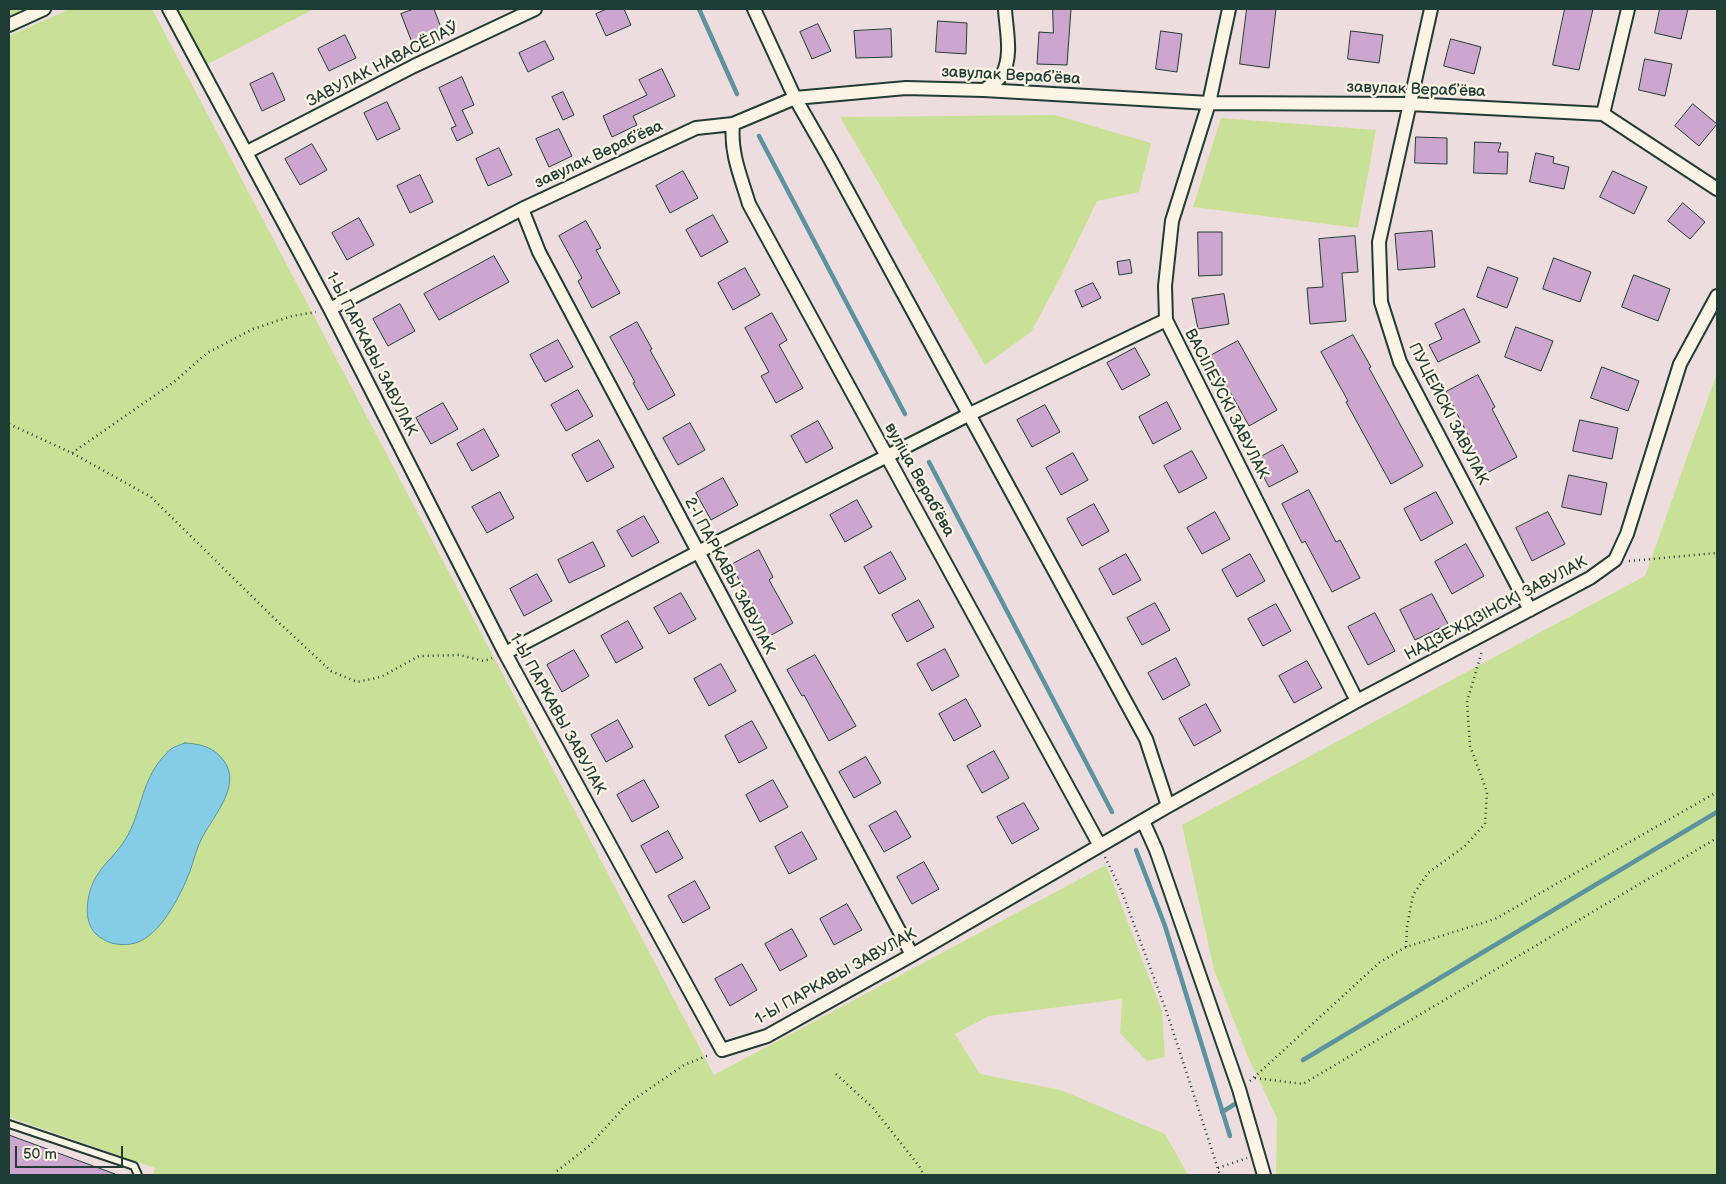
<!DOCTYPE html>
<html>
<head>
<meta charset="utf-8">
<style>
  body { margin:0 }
  #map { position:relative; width:1726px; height:1184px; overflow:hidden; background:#eeddde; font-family:"Balsamiq Sans",sans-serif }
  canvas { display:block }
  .frame { position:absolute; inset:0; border:10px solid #1f3d34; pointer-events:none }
  .scale { position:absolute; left:15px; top:1146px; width:108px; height:22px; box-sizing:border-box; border:2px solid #1f3d34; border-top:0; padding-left:6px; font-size:15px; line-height:18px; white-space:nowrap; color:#1f3d34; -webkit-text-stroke:4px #fcf5e5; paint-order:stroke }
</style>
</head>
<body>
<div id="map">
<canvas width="1726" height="1184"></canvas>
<div class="frame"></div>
<div class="scale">50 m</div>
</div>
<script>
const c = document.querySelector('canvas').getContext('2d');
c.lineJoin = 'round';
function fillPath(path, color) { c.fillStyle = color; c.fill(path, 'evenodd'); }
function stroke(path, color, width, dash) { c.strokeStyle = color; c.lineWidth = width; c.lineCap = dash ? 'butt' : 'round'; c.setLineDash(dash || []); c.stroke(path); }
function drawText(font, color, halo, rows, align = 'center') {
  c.font = font + ' "Balsamiq Sans",sans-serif'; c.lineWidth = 4.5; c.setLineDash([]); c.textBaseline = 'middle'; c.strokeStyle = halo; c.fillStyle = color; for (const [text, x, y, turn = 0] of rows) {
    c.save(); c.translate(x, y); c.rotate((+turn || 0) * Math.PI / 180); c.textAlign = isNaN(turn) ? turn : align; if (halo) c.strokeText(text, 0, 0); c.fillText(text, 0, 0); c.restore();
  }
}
fillPath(new Path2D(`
  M9 9H32L9 19Z
  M70 9H152L714 1075 1106 865 1162 1011 1165 1057 1147 1061 1120 1033 1122 999 989 1016 955 1034 980 1074 1061 1090 1165 1134 1188 1175H153L155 1168 9 1117V36Z
  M175 9H314L206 65Z
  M1055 115 1151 143 1139 192 1097 201 1059 280 1031 332 985 365 840 117Z
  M1221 118 1376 130 1358 228 1193 207Z
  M1717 373V1175H1276L1277 1118 1248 1057 1214 970 1182 825 1645 576Z`), '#c9e196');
const water = new Path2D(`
  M185 743C201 744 214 747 224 761 243 787 210 819 200 842 194 855 192 869 186 881 176 903 157 940 131 944 117 946 106 943 96 934 82 921 87 892 96 877 104 863 119 852 128 835 142 808 142 781 163 757 165 755 168 751 171 749 175 746 180 745 185 743Z`);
fillPath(water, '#85cde6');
stroke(water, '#5c939f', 1);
stroke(new Path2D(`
  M699 9 737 94
  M759 136 905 414
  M929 462 1112 812
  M1136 850 1165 926 1230 1136
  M1303 1060 1717 812
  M1222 1112 1235 1104`), '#5c939f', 4.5);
const building = new Path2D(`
  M414 9H434L443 33 413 45 401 14Z
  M607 9H624L631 25 606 36 596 14Z
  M1053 9H1071L1067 65 1037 64 1039 32 1053 33Z
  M1247 9H1276L1269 68 1240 64Z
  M1565 9H1593L1579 70 1553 65Z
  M1660 9H1688L1681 39 1655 33Z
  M938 21 967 23 966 54 936 52Z
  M818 24 831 51 812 59 800 32Z
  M891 29 892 57 856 58 854 31Z
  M1161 31 1182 34 1177 72 1156 69Z
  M1351 31 1383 35 1379 63 1348 59Z
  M345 35 356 58 329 71 318 49Z
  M1451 39 1481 47 1474 74 1444 66Z
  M545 41 554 59 528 72 519 53Z
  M1645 59 1672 64 1665 96 1639 90Z
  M662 69 675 96 633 116 637 125 612 137 603 116 647 95 639 80Z
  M273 73 285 100 262 111 250 84Z
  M462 77 474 105 462 110 473 133 457 141 451 128 456 126 439 88Z
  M563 92 574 115 563 120 552 97Z
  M387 102 400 129 377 140 364 113Z
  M1693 104 1717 124 1699 146 1675 126Z
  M559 129 572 156 549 167 536 139Z
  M1416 137 1447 138V164L1415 163Z
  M1475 142 1501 143 1498 152H1508L1507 174 1474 173Z
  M312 144 327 170 300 185 285 159Z
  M499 148 512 175 488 186 476 159Z
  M1536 153 1554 157 1553 163 1569 167 1564 189 1530 182Z
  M683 171 698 198 670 213 656 186Z
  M1613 171 1647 187 1634 214 1600 197Z
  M420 175 433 202 410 213 397 186Z
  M1683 203 1705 222 1690 239 1668 221Z
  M713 215 728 242 701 257 686 230Z
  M359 218 374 245 347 260 332 233Z
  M586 221 601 248 596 250 620 293 592 308 578 281 582 278 559 236Z
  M1432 231 1435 267 1398 270 1395 234Z
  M1198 232H1222V275L1199 276Z
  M1355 236 1358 272 1342 273 1346 321 1310 324 1307 288 1323 287 1319 239Z
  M494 256 509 282 439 320 424 294Z
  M1554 258 1591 272 1580 302 1543 289Z
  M1130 260 1132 273 1119 275 1117 262Z
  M1488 267 1518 278 1507 308 1477 297Z
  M745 268 760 295 733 310 718 283Z
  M1634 275 1670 289 1658 321 1622 307Z
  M1093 283 1101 298 1082 307 1075 291Z
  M1224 294 1229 324 1198 329 1192 299Z
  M400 304 415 331 388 346 373 319Z
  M1464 309 1480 342 1438 362 1429 345 1442 339 1435 324Z
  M772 313 787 340 779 345 803 388 776 403 761 376 769 372 745 328Z
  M637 322 652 349 650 350 675 395 648 410 633 383 635 382 610 337Z
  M1516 327 1553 341 1541 371 1505 357Z
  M1353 335 1371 367 1369 368 1423 466 1391 484 1346 402 1348 401 1321 352Z
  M558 340 573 367 545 382 530 355Z
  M1238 341 1277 410 1249 426 1210 356Z
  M1135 348 1150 375 1122 390 1107 363Z
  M1602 367 1639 381 1628 411 1591 398Z
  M1478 375 1495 407 1492 409 1517 457 1485 474 1468 442 1471 441 1446 392Z
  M578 390 593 416 566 431 551 405Z
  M1167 402 1181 429 1153 444 1139 417Z
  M443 403 458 429 431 444 416 418Z
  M1045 405 1060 432 1032 447 1017 420Z
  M1580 420 1618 428 1612 459 1573 451Z
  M818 421 833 448 806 463 791 436Z
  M690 423 705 450 678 465 663 438Z
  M484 429 499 456 472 471 457 444Z
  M599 440 614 467 587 482 572 455Z
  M1283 445 1298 472 1269 487 1255 460Z
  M1192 451 1207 478 1179 493 1164 466Z
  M1073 453 1088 480 1061 495 1046 468Z
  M1569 475 1607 483 1601 515 1562 507Z
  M723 478 738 505 711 520 696 493Z
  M1309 490 1336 542 1340 540 1360 578 1332 592 1305 541 1302 543 1282 504Z
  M500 492 514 518 487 533 472 507Z
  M1436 492 1453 523 1421 541 1404 509Z
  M857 500 872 527 845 542 830 515Z
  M1094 504 1109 531 1082 546 1067 519Z
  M1215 512 1230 539 1202 554 1187 528Z
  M1548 512 1565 544 1532 561 1516 528Z
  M644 516 659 542 632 557 617 531Z
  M593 542 605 566 569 583 558 560Z
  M1466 544 1484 576 1452 594 1435 562Z
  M759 550 773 577 769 580 793 623 766 638 751 611 755 609 731 565Z
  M891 552 906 579 879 594 864 567Z
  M1126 554 1141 580 1113 595 1099 569Z
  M1250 554 1265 581 1237 597 1222 570Z
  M537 574 552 601 524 616 510 589Z
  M681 593 696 619 669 634 654 608Z
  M1432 594 1448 624 1415 640 1400 610Z
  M919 600 934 627 907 642 892 615Z
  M1155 603 1170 630 1142 645 1127 618Z
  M1276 604 1291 631 1263 646 1248 619Z
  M1375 613 1395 651 1368 665 1348 627Z
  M628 621 643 648 616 663 601 636Z
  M945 649 959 676 932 691 917 664Z
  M574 650 589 676 562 692 547 665Z
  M815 655 856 726 829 741 804 695 802 696 787 670Z
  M1176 658 1190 685 1163 700 1148 673Z
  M1307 661 1322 688 1294 703 1279 676Z
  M721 664 736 691 709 706 694 679Z
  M966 699 981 726 954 741 939 714Z
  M1206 704 1221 731 1194 746 1179 719Z
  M618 720 633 747 606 762 591 735Z
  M752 721 767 748 739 763 725 736Z
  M994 751 1009 778 982 793 967 766Z
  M866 757 881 783 854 798 839 772Z
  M644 780 659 807 632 822 617 795Z
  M773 780 788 807 760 822 746 795Z
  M1024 803 1039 829 1012 844 997 817Z
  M896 811 911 837 884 852 869 826Z
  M668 831 683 858 656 873 641 846Z
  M802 832 817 859 789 874 775 847Z
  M924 862 939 889 912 904 897 877Z
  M695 881 710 908 683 923 668 896Z
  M847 904 862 930 834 945 820 919Z
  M792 929 807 956 780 971 765 944Z
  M742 964 757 990 730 1006 715 979Z
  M9 1135 115 1174 114 1175H9Z`);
fillPath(building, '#cca6ce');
stroke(building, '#1f3d34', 1);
const service = new Path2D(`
  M9 1124 134 1166 138 1175`);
const minor = new Path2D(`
  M169 9 330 309 505 653 722 1050 767 1036 912 955 1168 806 1357 701 1590 578 1615 560 1627 534 1680 364 1717 296
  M754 9 795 98 830 159 1146 739 1168 806
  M1229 9 1209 103 1172 221 1165 286 1166 320 1357 701
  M1431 9 1379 242 1381 302 1400 362 1530 610
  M9 25 44 9
  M984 90C990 86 998 81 1002 75 1013 56 1006 29 1005 9
  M1603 114 1628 9
  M733 124C730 153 741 177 749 204L1099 844
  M247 152 414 66 535 9
  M522 209 539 252 912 955
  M330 309 522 209 696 128 733 124 795 98 906 88 984 90 1209 103 1409 104 1603 114 1717 189
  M505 653 698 552 970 414 1166 320
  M1143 821 1156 850 1239 1089 1264 1175`);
stroke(service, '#1f3d34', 10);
stroke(minor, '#1f3d34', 16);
stroke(new Path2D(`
  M9 424 72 453 151 497 276 620 331 671 357 682 381 677 419 656 459 655 484 661 492 658
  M72 453 174 382 207 353 253 329 292 316 316 312
  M1629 561 1717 553
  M1105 857 1122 892 1167 1013 1220 1175
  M1406 947 1407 927 1413 895 1428 873 1465 846 1485 824 1487 792 1470 746 1467 702 1482 651
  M836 1074 873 1108 919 1166 924 1175
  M1255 1078 1303 1084 1717 838
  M1250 1081 1380 962 1406 947 1495 919 1717 792
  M1218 1168 1247 1158
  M557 1171 589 1146 627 1104 684 1065 709 1055`), '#1f3d34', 2.5, [1, 4]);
stroke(service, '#fcf5e5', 6);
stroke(minor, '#fcf5e5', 12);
drawText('16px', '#1f3d34', '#fcf5e5', [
  ["ЗАВУЛАК НАВАСЁЛАЎ",383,65,-27],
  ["завулак Верабʼёва",1011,76,3],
  ["завулак Верабʼёва",1416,90,2],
  ["завулак Верабʼёва",599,155,-25],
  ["1-Ы ПАРКАВЫ ЗАВУЛАК",371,354,63],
  ["ВАСІЛЕЎСКІ ЗАВУЛАК",1226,404,63],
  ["ПУЦЕЙСКІ ЗАВУЛАК",1448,414,63],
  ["вуліца Верабʼёва",919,480,61],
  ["2-І ПАРКАВЫ ЗАВУЛАК",729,576,62],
  ["НАДЗЕЖДЗІНСКІ ЗАВУЛАК",1496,609,-28],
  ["1-Ы ПАРКАВЫ ЗАВУЛАК",557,714,61],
  ["1-Ы ПАРКАВЫ ЗАВУЛАК",836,977,-29]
]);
</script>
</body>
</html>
